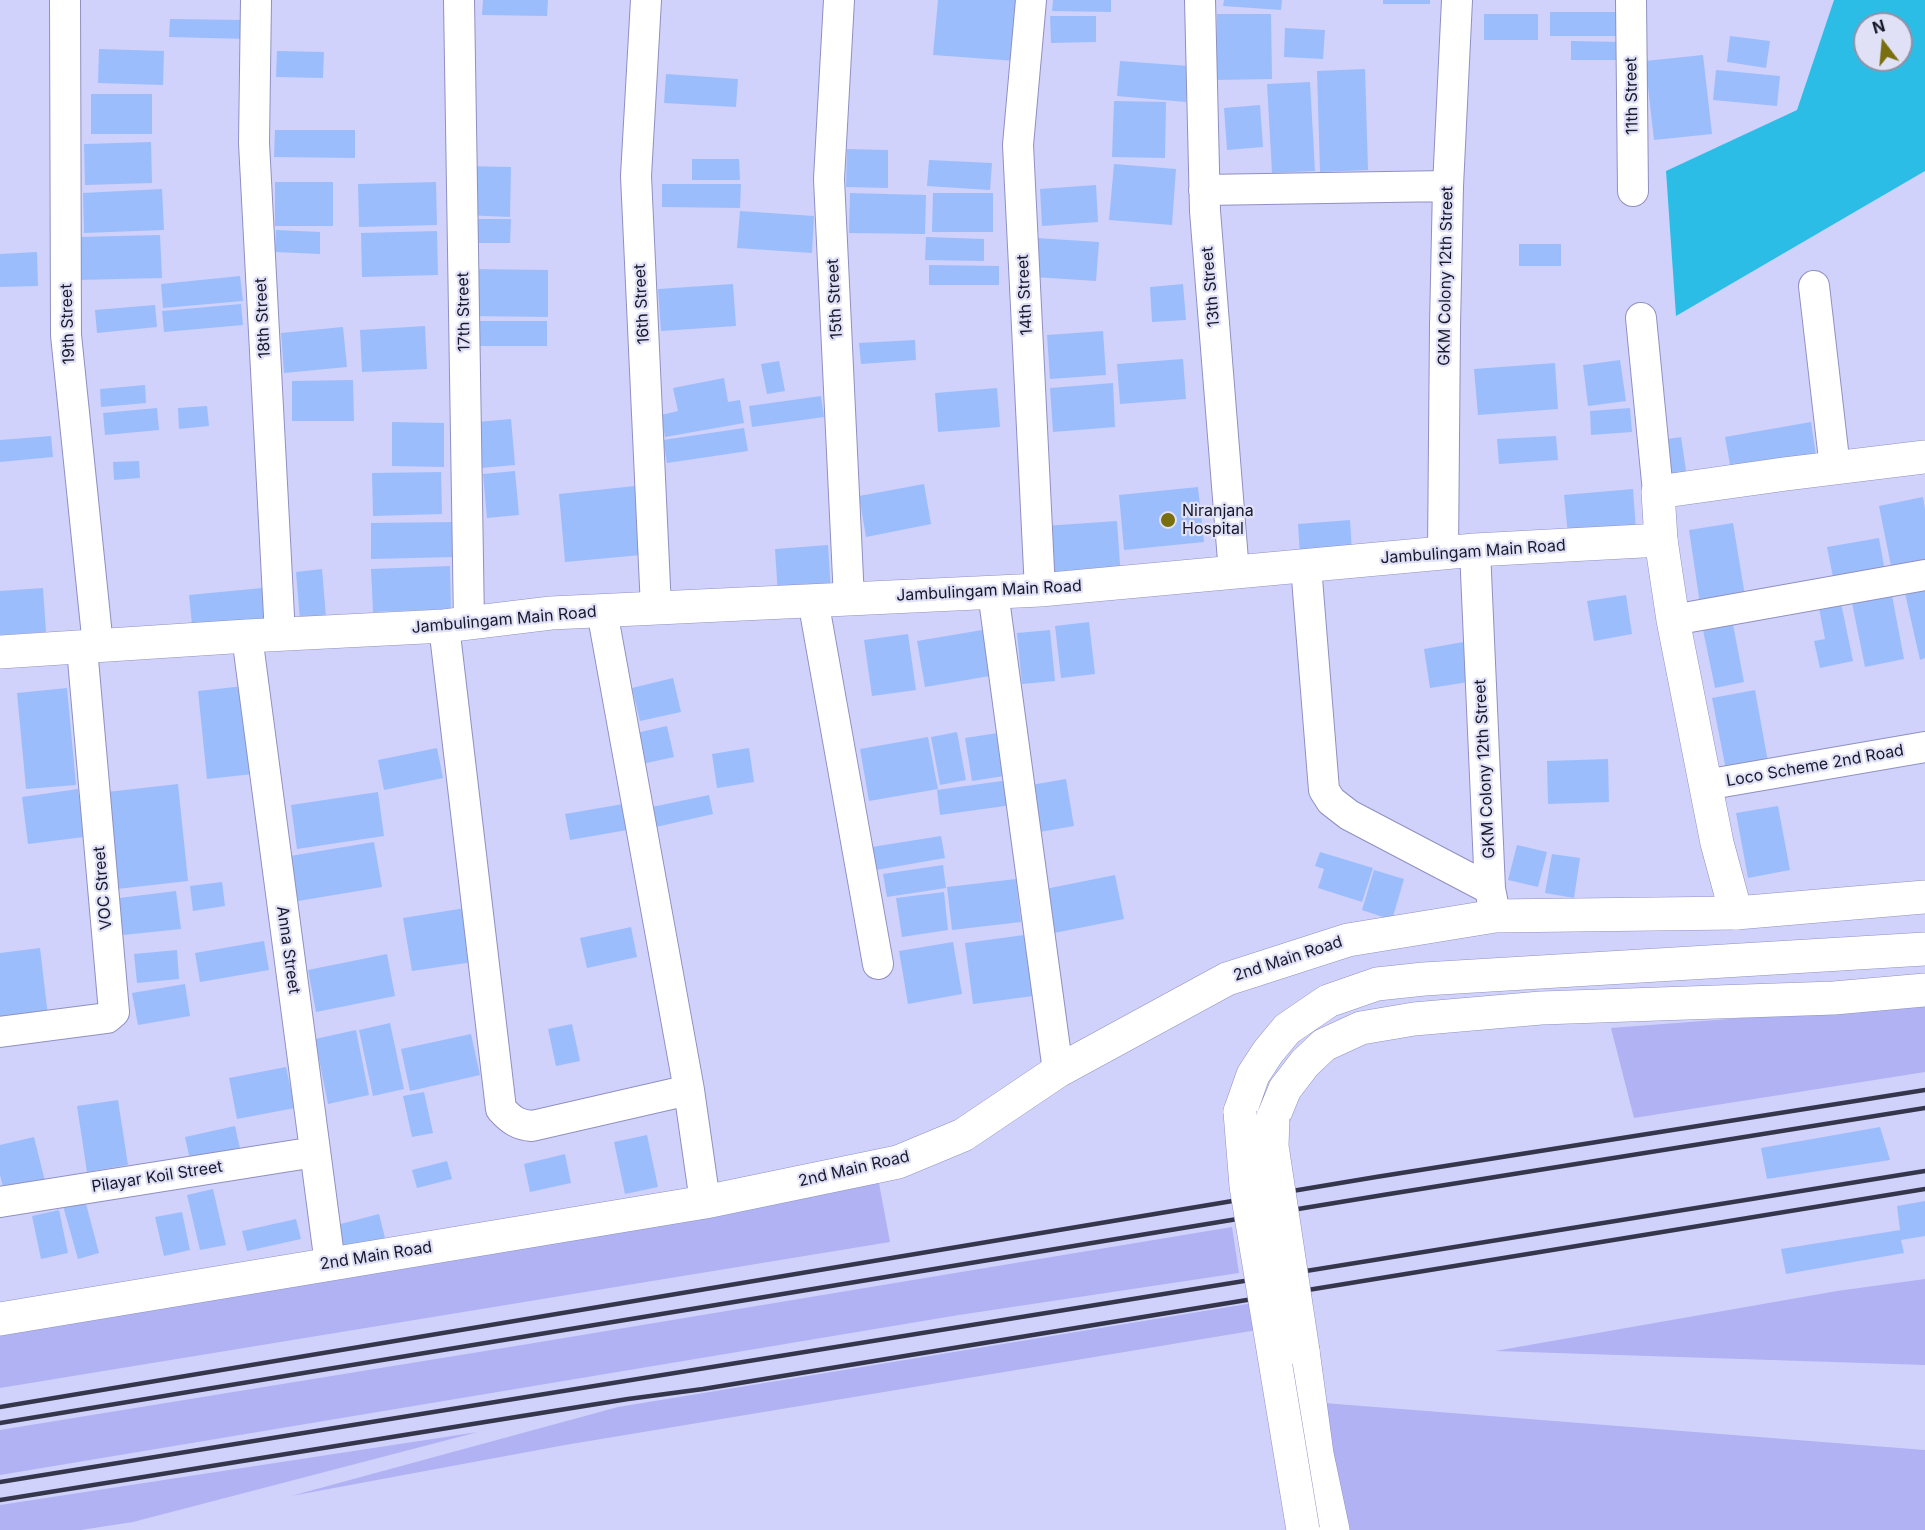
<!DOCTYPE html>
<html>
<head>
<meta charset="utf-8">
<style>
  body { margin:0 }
  #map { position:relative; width:1925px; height:1530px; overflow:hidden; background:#d0d2fc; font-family:Inter,sans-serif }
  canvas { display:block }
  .north { position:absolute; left:1853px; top:12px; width:60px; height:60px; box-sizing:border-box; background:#e0e1f7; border:2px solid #9091a5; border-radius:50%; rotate:344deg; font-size:16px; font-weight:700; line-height:24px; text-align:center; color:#18182a }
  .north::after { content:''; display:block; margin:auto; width:21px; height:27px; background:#796f0e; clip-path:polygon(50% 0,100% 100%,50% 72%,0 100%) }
</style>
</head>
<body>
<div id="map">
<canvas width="1925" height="1530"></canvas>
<div class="north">N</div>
</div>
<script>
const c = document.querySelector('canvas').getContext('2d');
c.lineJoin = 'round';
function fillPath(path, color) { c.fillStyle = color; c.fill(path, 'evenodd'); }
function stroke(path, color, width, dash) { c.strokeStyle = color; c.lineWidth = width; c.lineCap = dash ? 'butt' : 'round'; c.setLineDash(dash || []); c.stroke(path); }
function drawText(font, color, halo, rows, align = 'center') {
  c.font = font + ' Inter,sans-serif'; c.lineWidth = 4.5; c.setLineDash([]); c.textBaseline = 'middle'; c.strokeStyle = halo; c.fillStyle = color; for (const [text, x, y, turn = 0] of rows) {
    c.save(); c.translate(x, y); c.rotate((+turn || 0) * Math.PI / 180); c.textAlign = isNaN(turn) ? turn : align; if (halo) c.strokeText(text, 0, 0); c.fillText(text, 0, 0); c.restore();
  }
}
fillPath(new Path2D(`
  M1925 1004V1072L1634 1118 1611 1028Z
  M878 1178 890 1242 0 1388V1334Z
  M1232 1227 1239 1273 959 1315 0 1475V1430L528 1344Z
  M1925 1279V1365L1495 1351 1837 1291Z
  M1253 1303 1257 1330 565 1445 291 1496 618 1407Z
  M1324 1403 1925 1450V1530H1347Z
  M478 1432 133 1522 81 1530H0V1505Z`), '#b0b2f3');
fillPath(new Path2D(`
  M1834 0H1925V171L1676 316 1666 171 1797 110ZM1865 24H1901V60H1865Z`), '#2cbde6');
fillPath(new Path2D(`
  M483 0H548L547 16 482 15Z
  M938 0H1021L1016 61 933 55Z
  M1053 0H1111V12L1052 11Z
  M1224 0H1282L1281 10 1223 6Z
  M1383 0H1430V4H1383Z
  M1550 12H1617V36H1550Z
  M1217 14H1271L1272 79 1217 80Z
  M1484 14H1538V40H1484Z
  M1050 16H1096V42L1051 43Z
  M170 19 247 20 246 39 169 37Z
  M1285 28 1325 30 1323 59 1284 57Z
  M1730 36 1770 41 1766 68 1727 62Z
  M1571 41 1620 42V60H1571Z
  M99 49 164 51 163 85 98 83Z
  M277 51 324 52 323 78 276 77Z
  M1703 55 1712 134 1654 140 1645 61Z
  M1120 61 1189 66 1186 102 1117 96Z
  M1365 69 1368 170 1320 172 1317 71Z
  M1716 70 1780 76 1777 106 1713 100Z
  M666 74 738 79 736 107 664 103Z
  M1310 82 1315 171 1272 173 1267 84Z
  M91 94H152V134H91Z
  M1114 101 1166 102 1165 158 1112 157Z
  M1260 105 1263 147 1227 150 1224 108Z
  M275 130H355V158L274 157Z
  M151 142 152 183 85 185 84 144Z
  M847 149 888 150V188L846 187Z
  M692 159H739L740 180H692Z
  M929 160 992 163 990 190 927 186Z
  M1114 164 1176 169 1172 225 1109 220Z
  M466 166 511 167 510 217 465 215Z
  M275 182H333V226H275Z
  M436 182 437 225 359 227 358 184Z
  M662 184H741L740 208 662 207Z
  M1096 185 1098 222 1042 226 1040 189Z
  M162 189 164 230 84 233 83 193Z
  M850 193 926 195 925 234 849 233Z
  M933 193H993V232H932Z
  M740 211 814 216 812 253 737 248Z
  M465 219H511L510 243H465Z
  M276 230 320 232V254L275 252Z
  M437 231 438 275 362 277 361 233Z
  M160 235 162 278 78 280 77 237Z
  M926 237 984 239V261L925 260Z
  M1037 238 1099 242 1096 281 1034 277Z
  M1519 244H1561V266H1519Z
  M37 252 38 286 0 287V254Z
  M929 265 999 266V285H929Z
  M471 269 548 270V317L470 316Z
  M240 276 243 301 163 308 161 284Z
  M733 284 736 326 661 331 658 289Z
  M1183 284 1186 320 1152 322 1150 287Z
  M241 304 243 325 164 332 162 311Z
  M155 305 157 327 97 333 95 310Z
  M477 321H547V346H477Z
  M425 326 427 369 362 372 360 330Z
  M343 327 347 367 284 373 281 333Z
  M1103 331 1106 375 1050 379 1047 335Z
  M915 340 916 360 861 364 859 343Z
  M1183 359 1186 399 1120 404 1117 364Z
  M1620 360 1626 401 1588 406 1583 365Z
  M779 361 785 391 767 394 761 364Z
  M1555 363 1558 409 1478 415 1474 369Z
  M724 378 728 402 740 400 744 423 665 437 661 415 678 411 673 388Z
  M353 380 354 421H292V381Z
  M1113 383 1115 427 1053 432 1050 388Z
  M145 385 146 403 101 407 100 389Z
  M997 388 1000 427 938 432 935 393Z
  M821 396 824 417 752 427 749 406Z
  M207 406 209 426 179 429 178 408Z
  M157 408 159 430 105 435 103 413Z
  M1630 408 1632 432 1591 435 1590 411Z
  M511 419 515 465 481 468 477 422Z
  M392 422 444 423V467L392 466Z
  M1811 422 1816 455 1731 470 1725 437Z
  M744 428 748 451 667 463 663 440Z
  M51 436 53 457 0 462V440Z
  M1556 436 1558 460 1499 464 1497 439Z
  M1681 437 1687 477 1667 480 1661 440Z
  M139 461 140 478 114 480 113 462Z
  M515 471 519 515 487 518 483 474Z
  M441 472 442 514 373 516 372 473Z
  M924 484 931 524 866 537 859 496Z
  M635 486 641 555 565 562 559 494Z
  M1198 487 1204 542 1124 550 1119 495Z
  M1633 489 1636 530 1568 535 1564 495Z
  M1923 497 1925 509V564L1892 571 1879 506Z
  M1350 520 1352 552 1300 556 1298 524Z
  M1117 521 1121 578 1048 583 1044 526Z
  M453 522 454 557 371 559V523Z
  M1733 523 1745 596 1700 604 1689 530Z
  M1879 538 1885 572 1834 582 1827 547Z
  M828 545 831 591 778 596 775 549Z
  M450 566 451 609 373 612 371 569Z
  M322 569 326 617 300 620 296 572Z
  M1925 584V658L1920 660 1904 589Z
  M43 588 46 632 0 635V591Z
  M262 588 265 619 192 625 189 595Z
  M1891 590 1904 659 1865 667 1851 598Z
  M1626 595 1632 634 1594 641 1587 601Z
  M1840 598 1853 661 1820 668 1814 641 1825 639 1818 603Z
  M1732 619 1744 682 1715 688 1702 625Z
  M1089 622 1095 674 1061 678 1055 626Z
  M988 629 996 675 925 687 917 641Z
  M1050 630 1055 681 1022 684 1017 633Z
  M908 634 916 690 872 696 864 640Z
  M1469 641 1475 681 1430 688 1424 649Z
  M673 678 681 712 640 721 632 688Z
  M244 686 253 774 207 779 198 691Z
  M67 688 76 785 26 789 17 693Z
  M1755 690 1768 762 1726 770 1712 698Z
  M667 726 674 757 642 764 636 733Z
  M957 732 966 780 940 785 931 737Z
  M998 733 1004 776 972 781 965 738Z
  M928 737 938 789 869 801 860 749Z
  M437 748 443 778 384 790 378 760Z
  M749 748 754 782 717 788 712 754Z
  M1608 759 1609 802 1548 804 1547 761Z
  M1066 779 1074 826 1040 832 1031 785Z
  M1009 780 1012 805 940 815 937 790Z
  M178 784 188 881 117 889 107 792Z
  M78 789 84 837 28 844 22 797Z
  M378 792 384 836 297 849 291 805Z
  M709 795 713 814 656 827 652 807Z
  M623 804 627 830 570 840 565 814Z
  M1778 806 1790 870 1748 878 1736 813Z
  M941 836 945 858 876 870 872 847Z
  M374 842 382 887 298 901 290 856Z
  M1517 845 1547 852 1538 887 1508 880Z
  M1320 852 1373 868 1362 902 1318 888 1324 869 1315 866Z
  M1552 854 1580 858 1574 898 1545 893Z
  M943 865 946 888 887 897 883 874Z
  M1374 870 1404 879 1392 920 1362 910Z
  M1115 875 1124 919 1054 933 1045 889Z
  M1016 879 1021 922 952 930 947 887Z
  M222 882 225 906 193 911 190 886Z
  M176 891 181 929 123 935 119 898Z
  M944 892 948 930 902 937 896 898Z
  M465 908 473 962 412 971 403 918Z
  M631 927 637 957 587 968 580 938Z
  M1024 935 1033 996 973 1004 965 943Z
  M264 941 269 970 200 982 195 953Z
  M953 942 962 994 908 1004 899 951Z
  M40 948 48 1016 0 1022V953Z
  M177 950 179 979 137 983 134 954Z
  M387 954 395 996 316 1012 308 970Z
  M185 984 190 1016 138 1025 132 993Z
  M390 1023 404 1089 373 1096 359 1030Z
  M572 1024 580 1061 556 1066 548 1029Z
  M356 1030 369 1095 328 1104 315 1039Z
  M471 1034 480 1075 410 1091 401 1049Z
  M286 1067 295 1108 237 1119 229 1078Z
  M424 1092 433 1133 412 1137 403 1096Z
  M118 1100 128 1165 87 1172 77 1106Z
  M235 1126 241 1153 191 1164 185 1137Z
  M1880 1127 1890 1160 1767 1179 1761 1148Z
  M647 1135 658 1187 625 1194 614 1142Z
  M34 1137 45 1181 4 1191 0 1175V1145Z
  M565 1154 571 1183 530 1192 524 1164Z
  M447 1161 452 1179 417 1188 412 1170Z
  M213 1189 226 1245 200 1250 187 1195Z
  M85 1200 99 1253 78 1259 63 1206Z
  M1925 1201V1236L1901 1240 1904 1253 1786 1274 1781 1249 1900 1230 1897 1206Z
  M59 1210 68 1253 41 1259 32 1216Z
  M182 1212 190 1250 164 1256 155 1217Z
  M379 1214 386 1242 340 1254 333 1226Z
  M296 1219 301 1239 247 1251 242 1231Z`), '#9cbdfc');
const minor = new Path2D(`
  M65 0 66 335 98 646
  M256 0 254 143 280 635
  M459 0 469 623
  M646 0 636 176 656 608
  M839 0 829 179 849 599
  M1031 0 1018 145 1040 590
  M1200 0 1205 211 1234 573
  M1631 0 1633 191
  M1204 190 1448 186
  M1814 286 1835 468
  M1641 318 1658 492
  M1475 550 1490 889 1493 904
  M1443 553 1445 326 1448 186 1457 0
  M1306 566 1324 790 1331 801 1349 815 1490 889
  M993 592 1058 1071
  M813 600 878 964
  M602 611 689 1090 705 1202
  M1673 620 1925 575
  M444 626 501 1109C511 1120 518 1125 532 1126L689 1090
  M247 636 330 1264
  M1705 785 1925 747
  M0 1032 107 1018 114 1012 82 648
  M0 1202 315 1152`);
const tertiary = new Path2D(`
  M0 652 247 636 444 626 551 613 1040 590 1475 550 1661 540
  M0 1319 705 1202 898 1162 963 1135 1058 1071 1227 979 1348 940 1495 916 1736 913`);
const secondary = new Path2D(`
  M1925 457 1785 474 1658 492 1661 540 1673 620 1717 843 1736 913 1925 897
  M1240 1112 1253 1075 1268 1052 1287 1029 1328 1001 1377 984 1424 979 1925 949
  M1273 1118 1285 1089 1305 1063 1324 1045 1361 1028 1414 1019 1541 1008 1834 998 1925 990
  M1303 1351 1317 1454 1333 1530`);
stroke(minor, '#8f90c1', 32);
stroke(tertiary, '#8f90c1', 34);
stroke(secondary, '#8f90c1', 34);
stroke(minor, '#fff', 30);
stroke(tertiary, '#fff', 33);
stroke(secondary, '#fff', 33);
stroke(new Path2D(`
  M0 1407 1376 1177 1925 1090
  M0 1423 1383 1195 1925 1108
  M0 1482 1925 1171
  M0 1500 628 1399 703 1389 1925 1189`), '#35354b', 4.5);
const secondaryBridge = new Path2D(`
  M1240 1112 1246 1186 1303 1530
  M1273 1118 1272 1146 1303 1351`);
stroke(secondaryBridge, '#8f90c1', 34, []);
stroke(secondaryBridge, '#fff', 33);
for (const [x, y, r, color] of [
  [1168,520,8,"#796f0e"]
]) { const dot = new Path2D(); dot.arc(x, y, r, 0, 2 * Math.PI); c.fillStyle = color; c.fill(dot); stroke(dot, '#e0e1f7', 2); }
drawText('16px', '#18182a', '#e0e1f7', [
  ["11th Street",1632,96,-91],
  ["GKM Colony 12th Street",1446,276,-89],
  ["13th Street",1211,287,-95],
  ["14th Street",1025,295,-93],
  ["15th Street",835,299,-93],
  ["16th Street",642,304,-93],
  ["17th Street",464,312,-91],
  ["18th Street",263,318,-93],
  ["19th Street",68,324,-92],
  ["Jambulingam Main Road",1473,552,-4],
  ["Jambulingam Main Road",989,591,-3],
  ["Jambulingam Main Road",504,620,-5],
  ["Loco Scheme 2nd Road",1815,766,-10],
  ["GKM Colony 12th Street",1485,769,-93],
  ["VOC Street",103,888,-95],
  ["Anna Street",288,950,82],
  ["2nd Main Road",1288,959,-18],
  ["2nd Main Road",854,1169,-13],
  ["Pilayar Koil Street",157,1177,-9],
  ["2nd Main Road",376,1256,-9]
]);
drawText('16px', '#18182a', '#e0e1f7', [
  ["Niranjana",1182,511],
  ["Hospital",1182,529]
], 'left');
</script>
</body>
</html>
